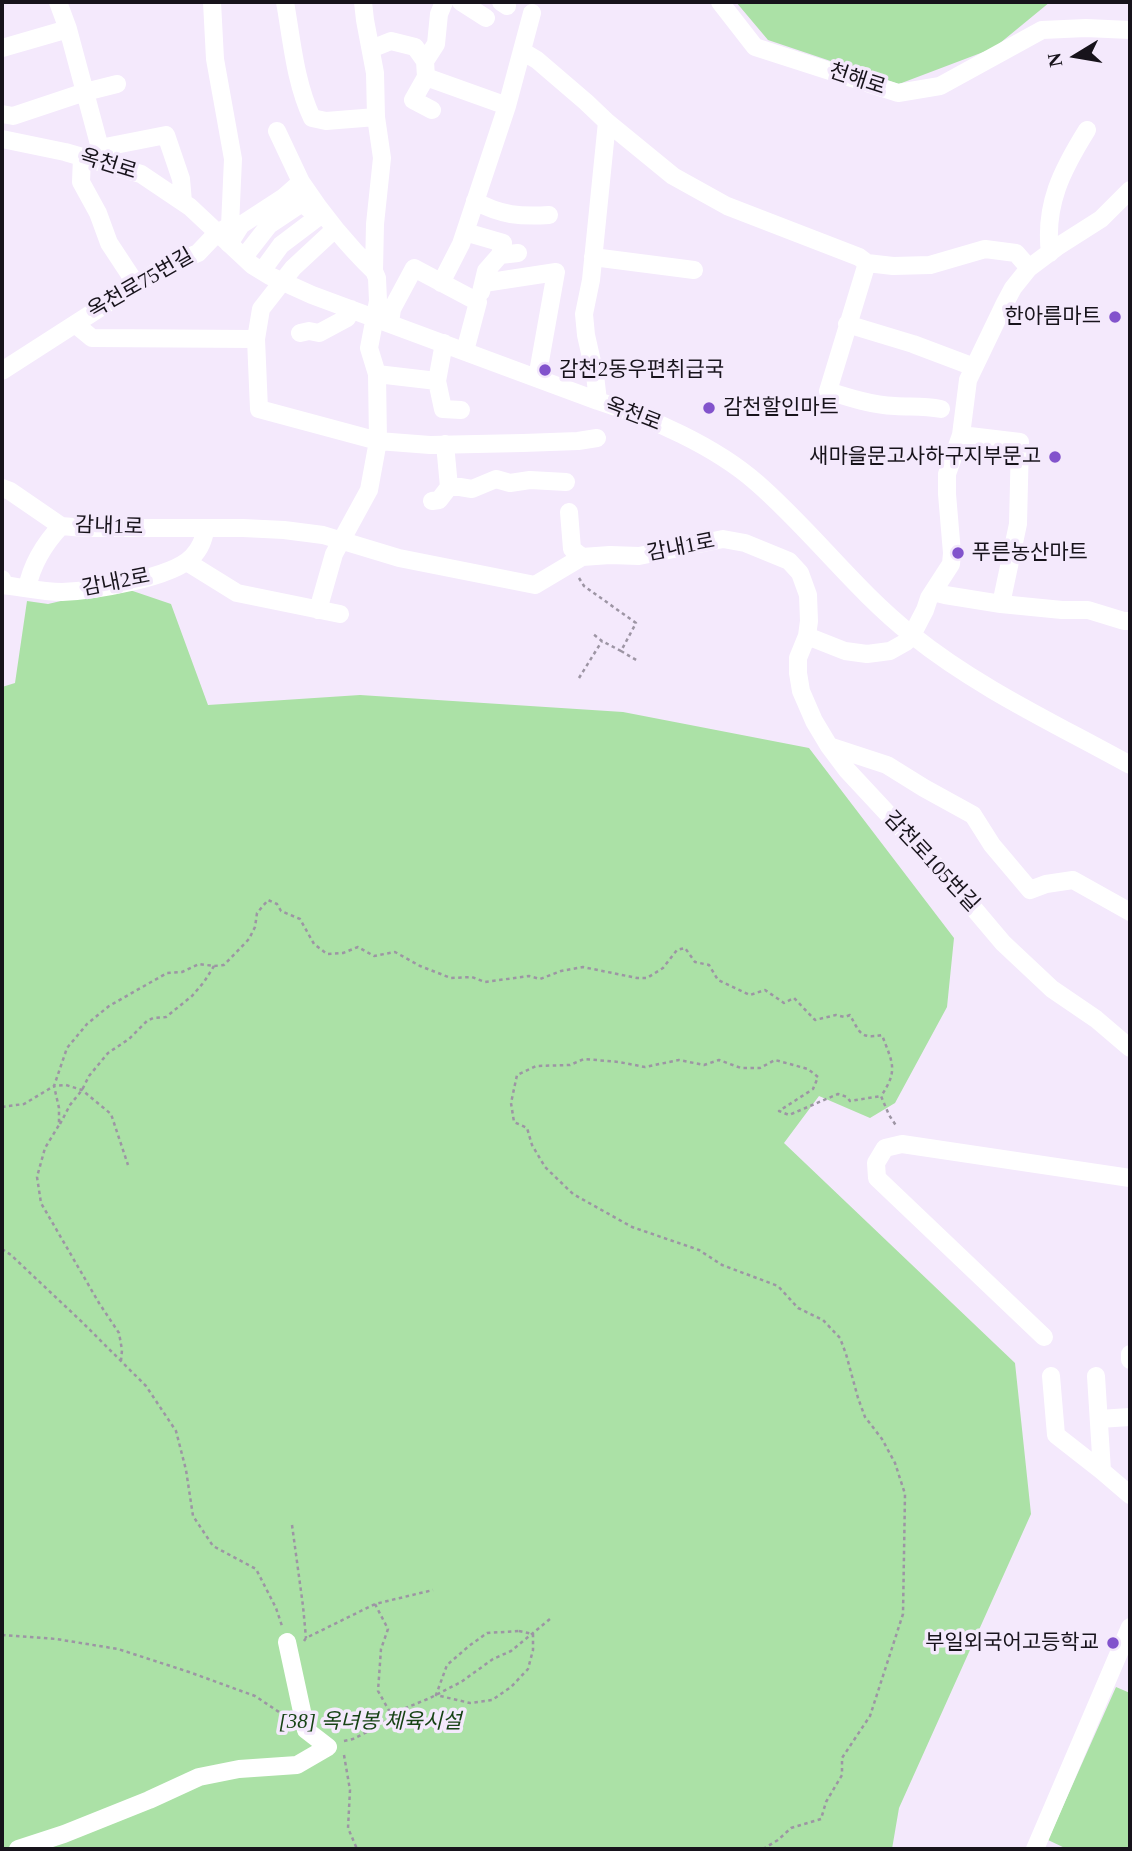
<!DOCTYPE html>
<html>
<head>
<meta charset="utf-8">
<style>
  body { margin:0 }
  #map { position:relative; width:1132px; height:1851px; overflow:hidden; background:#f4e9fc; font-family:"Times New Roman",serif }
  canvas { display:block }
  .frame { position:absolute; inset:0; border:4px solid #17131b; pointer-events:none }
  .north { position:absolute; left:1041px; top:21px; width:70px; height:70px; -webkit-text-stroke:5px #f4e9fc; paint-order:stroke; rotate:259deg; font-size:19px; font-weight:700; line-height:28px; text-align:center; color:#17131b }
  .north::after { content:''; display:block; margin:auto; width:24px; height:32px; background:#17131b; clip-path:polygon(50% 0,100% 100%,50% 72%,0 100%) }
</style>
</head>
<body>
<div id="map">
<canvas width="1132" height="1851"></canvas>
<div class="frame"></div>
<div class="north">N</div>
</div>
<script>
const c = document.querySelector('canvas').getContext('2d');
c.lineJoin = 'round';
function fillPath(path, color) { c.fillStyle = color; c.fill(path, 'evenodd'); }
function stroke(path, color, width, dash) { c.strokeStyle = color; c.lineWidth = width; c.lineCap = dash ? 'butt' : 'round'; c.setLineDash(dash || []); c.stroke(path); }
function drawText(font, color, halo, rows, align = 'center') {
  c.font = font + ' "Times New Roman","Noto Sans KR",serif'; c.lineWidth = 7; c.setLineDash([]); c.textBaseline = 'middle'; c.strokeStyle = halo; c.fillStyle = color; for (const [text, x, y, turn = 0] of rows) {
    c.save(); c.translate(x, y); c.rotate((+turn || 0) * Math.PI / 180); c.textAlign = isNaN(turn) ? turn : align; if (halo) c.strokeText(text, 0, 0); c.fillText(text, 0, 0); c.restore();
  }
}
fillPath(new Path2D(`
  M736 2H1050L994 48 899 84 768 40Z
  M121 587 171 604 208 705 360 695 623 712 809 748 954 938 947 1007 895 1103 870 1118 819 1096 784 1143 1015 1363 1031 1514 899 1808 892 1849H2V687L15 683 27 601 48 604Z
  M1116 1687 1130 1693V1849H1067L1048 1840Z`), '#abe1a6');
stroke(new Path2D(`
  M1130 6V11
  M579 578 584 586 636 623 621 651 602 641 593 634
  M621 651 638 661
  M579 678 602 641
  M2 1107 24 1104 54 1086 67 1048 87 1024 109 1006 167 973 182 972 199 964 214 966 224 965 249 939 255 927 257 913 268 900 277 904 281 911 300 919 314 944 327 954 343 953 358 947 374 956 395 952 420 966 451 978 472 977 485 982 529 976 540 979 561 971 583 967 637 978H647L663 968 677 950 685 948 695 962 709 965 718 980 750 995 765 990 784 1003 794 998 815 1020 836 1015 845 1017 850 1015C860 1033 860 1039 882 1035 892 1062 899 1070 881 1096L889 1115 897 1127
  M60 1124 70 1105 82 1090 89 1076 108 1053 129 1039 147 1021 153 1018 166 1017 192 996 204 982 214 966
  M2 1249 11 1255 82 1322 146 1386 176 1431 186 1470 193 1516 213 1546 256 1569 276 1608 282 1626
  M121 1361 122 1350 119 1333 99 1303 41 1203 37 1177 45 1148 59 1125V1108L54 1086 66 1085 82 1090 111 1114 128 1165
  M292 1525 303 1606 306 1638
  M375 1604 388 1629 381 1649 378 1691 391 1714
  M519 1631 533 1634V1650L528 1669 511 1687 492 1700 470 1703 436 1695 447 1665 469 1646 487 1633Z
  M2 1635 56 1639 118 1649 189 1672 255 1696 285 1716
  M304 1641 306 1638 375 1604 433 1590
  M344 1741 353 1739 373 1729 391 1714 430 1698 461 1682 493 1659 511 1651 550 1619
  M344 1755 350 1790 348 1828 357 1849
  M763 1849 778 1840 791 1828 821 1819 826 1802 842 1775V1758L870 1716 903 1614 905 1494 895 1463 882 1439 865 1417 858 1398 846 1354 840 1338 823 1320 798 1308 778 1286 722 1265 699 1250 632 1227 573 1194 545 1167 532 1145 527 1128 514 1122 511 1103 517 1075 536 1066 570 1065 584 1059 619 1062 645 1067 679 1060 704 1065 719 1060 741 1068H760L775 1060 808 1069 818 1077 813 1089 779 1111 789 1115 838 1094 847 1097 850 1101 881 1096`), '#9d95a4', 2.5, [3.5, 3.5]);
stroke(new Path2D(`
  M58 2 68 29 100 148 101 162
  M285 2C292 41 295 82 312 118L326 121 376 117
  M444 2 439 14 436 44 425 61 426 77 507 106
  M461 2 486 18
  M501 2 507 6
  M720 2 755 47 898 93 940 86 1042 30 1086 28 1130 30
  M2 48 68 29
  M371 49 391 41 415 47 425 61
  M522 51 537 60 586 102 607 122 673 176 727 206 859 257 867 263 893 266 930 265 985 249 1016 253 1029 268
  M426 77 413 100 432 110
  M2 114 13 116 85 92 117 84
  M2 139 65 152 141 174 190 207 252 265 270 276 312 295 598 401C651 418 715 446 757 483 812 531 855 590 912 635 978 688 1056 724 1130 765
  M100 148 166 135 181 179 183 202
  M82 157 81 182 98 213 109 243 136 284
  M301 182C322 214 346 244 374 271
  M475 201C500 215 521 217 549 215
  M335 229 293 268 261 309 256 339 259 409 378 441 430 445 523 443 578 441 597 438
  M465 232 503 243 500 255 486 271 481 292
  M229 244 241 225 284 197 301 182 277 131
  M1050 253C1044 205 1062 170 1087 130
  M500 255 518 253
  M244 257 269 225 302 203 309 209 314 202
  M593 257 694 270
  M867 263 828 391C850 398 872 405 895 406 912 407 924 406 941 409
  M262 271 281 245 322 214
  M441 283 461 244 507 106 532 13
  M484 283 556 272 537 378
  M390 323 392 309 414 268 478 302 465 351
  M75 324 92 338 256 339
  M847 324 913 344 974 367
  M300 333 309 331 319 333 347 318 351 309
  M444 343 437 381 443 409 461 410
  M2 371 159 270 198 253 217 233 230 226 233 159 215 59 212 2
  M377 374 437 381
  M598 401 595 375 586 335 584 314 591 280 607 122
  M445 444 449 487
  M2 488 10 491 61 526 85 528H243L284 530 323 535 399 558 535 585 582 557 610 555 639 556 723 539 745 543 789 561 800 573 808 595 809 621 807 636 845 651 867 654 890 651 906 642 912 635 925 610 929 598 951 564 952 553 947 494V474L961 435 968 380 1005 303 1013 288 1029 268 1057 247 1101 219 1130 190
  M432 501 439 500 449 487H460L472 489 496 479 510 483 530 480 566 482
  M569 512 572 549 582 557
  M187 562 237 593 340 614
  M2 579V585C21 587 42 592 62 592 92 591 172 578 192 557 201 548 203 540 206 528
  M27 588C32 564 45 543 61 526
  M933 592 945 595 1001 604 1018 524 1020 442 961 435
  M1001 604 1062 610H1088L1124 621H1130
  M318 610 334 554 369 490 378 441 377 374 369 348 378 301 377 278 374 271 375 224 382 158 376 117 375 73 365 20 363 2
  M807 636 798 658V673L801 691 814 721 829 746 847 770 954 885 1003 943 1052 989 1096 1019 1130 1048
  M829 746 887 765 924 788 973 815 992 845 1030 890 1046 884 1073 880 1130 912
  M1044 1337 877 1178 876 1163 885 1148 902 1144 1130 1178
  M1130 1360V1354
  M1051 1376 1056 1435 1102 1471 1096 1376
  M1099 1419 1130 1417
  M1102 1471 1130 1495
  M18 1849 64 1834 149 1800 199 1777 239 1769 297 1765 328 1747 306 1730 287 1642
  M1035 1849 1130 1627`), '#fff', 18);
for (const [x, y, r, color] of [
  [1115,317,7,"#8253cc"],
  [545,370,7,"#8253cc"],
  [709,408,7,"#8253cc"],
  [1055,457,7,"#8253cc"],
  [958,553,7,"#8253cc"],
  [1113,1643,7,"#8253cc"]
]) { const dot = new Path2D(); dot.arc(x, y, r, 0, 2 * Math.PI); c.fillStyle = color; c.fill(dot); stroke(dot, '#f4e9fc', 2.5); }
drawText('21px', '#17131b', '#f4e9fc', [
  ["천해로",857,80,18],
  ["옥천로",108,165,17],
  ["옥천로75번길",141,284,-30],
  ["옥천로",633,415,21],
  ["감내1로",109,527,2],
  ["감내1로",681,548,-11],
  ["감내2로",116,583,-11],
  ["감천로105번길",931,862,47]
]);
drawText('21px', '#17131b', '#f4e9fc', [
  ["한아름마트",1101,317],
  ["감천2동우편취급국",559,370,"left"],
  ["감천할인마트",723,408,"left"],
  ["새마을문고사하구지부문고",1041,457],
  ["푸른농산마트",972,553,"left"],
  ["부일외국어고등학교",1099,1643]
], 'right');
drawText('italic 21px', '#174315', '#f4e9fc', [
  ["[38] 옥녀봉 체육시설",370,1722]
]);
</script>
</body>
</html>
